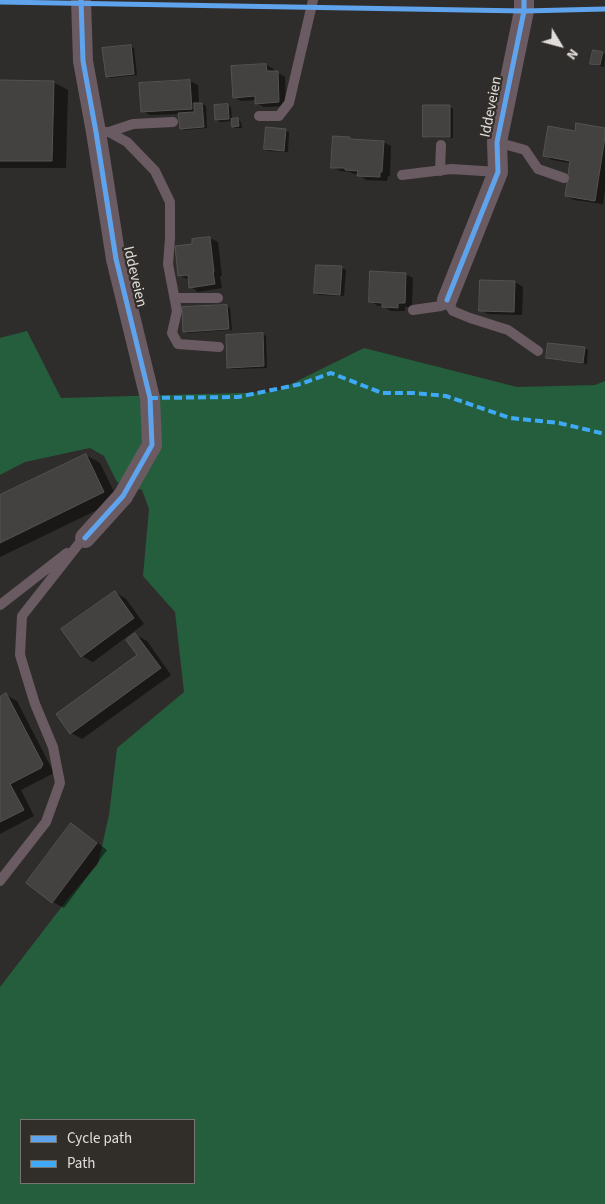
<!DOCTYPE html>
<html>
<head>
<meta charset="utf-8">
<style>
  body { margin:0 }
  #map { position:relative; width:605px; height:1204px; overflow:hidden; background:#2f2d2b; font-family:"Source Sans 3",sans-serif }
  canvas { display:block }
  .legend { position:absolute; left:20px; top:1119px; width:175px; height:65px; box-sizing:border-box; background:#312d29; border:1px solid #777370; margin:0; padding:6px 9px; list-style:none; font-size:15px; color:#e0dddb }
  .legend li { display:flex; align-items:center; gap:10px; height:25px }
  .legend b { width:25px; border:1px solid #777370 }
  .north { position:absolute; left:535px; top:20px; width:50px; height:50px; -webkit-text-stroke:4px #312d29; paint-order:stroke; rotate:127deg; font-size:14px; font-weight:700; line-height:20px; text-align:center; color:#e0dddb }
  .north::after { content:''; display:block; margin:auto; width:18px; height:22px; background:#e0dddb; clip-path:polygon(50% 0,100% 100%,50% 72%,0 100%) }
</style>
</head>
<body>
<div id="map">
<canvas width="605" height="1204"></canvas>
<ul class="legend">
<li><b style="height:6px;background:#60a3ed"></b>Cycle path</li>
<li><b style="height:6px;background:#3fa9f5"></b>Path</li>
</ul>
<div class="north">N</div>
</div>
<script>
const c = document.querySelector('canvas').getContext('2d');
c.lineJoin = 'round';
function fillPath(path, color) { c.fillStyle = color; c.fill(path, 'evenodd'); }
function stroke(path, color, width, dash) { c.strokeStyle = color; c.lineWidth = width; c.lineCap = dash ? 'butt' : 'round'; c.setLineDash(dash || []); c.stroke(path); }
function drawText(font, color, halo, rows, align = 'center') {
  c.font = font + ' "Source Sans 3",sans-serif'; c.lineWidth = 4.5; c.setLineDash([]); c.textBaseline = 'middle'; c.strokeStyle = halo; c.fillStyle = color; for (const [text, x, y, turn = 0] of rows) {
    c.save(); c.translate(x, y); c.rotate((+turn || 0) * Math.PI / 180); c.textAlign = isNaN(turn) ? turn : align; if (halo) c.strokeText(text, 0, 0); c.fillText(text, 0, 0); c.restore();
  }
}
fillPath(new Path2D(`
  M27 331 61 398 275 392 364 348 517 387 595 385 605 381V1204H0V987L70 896 98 864 109 815 117 748 184 692 175 612 143 576 149 509 142 490 117 482 104 456 90 448 25 462 0 475V338ZM21 1120H194V1183H21Z`), '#245e3c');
fillPath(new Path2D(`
  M130 46 134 48 137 75 110 78 107 76Z
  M594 52 605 54 604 67 595 65 592 63Z
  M266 65 274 69V72H277L285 77 286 106 264 107 256 103V100L241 101 234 97Z
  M0 81 53 82 68 90 66 168H0Z
  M190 81 198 85 199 104H202L206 106 207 128 185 130 181 128 180 114 150 115 142 111Z
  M227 105 231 107 232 120 238 119 241 122 242 128H236L233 126 232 121 220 122 217 120Z
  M450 107 453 109V138H427L424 136Z
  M605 129V189L603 204 574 200 566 196 571 163 552 160 544 155 576 132Z
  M285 130 289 132 288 152 268 151 265 149Z
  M350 138 354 140 383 142 391 146 390 176H388L387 181 366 180 359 174H354L350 172 340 171 333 167Z
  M210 238 218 242 222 276H220L222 288 198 292 191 287 190 279H187L179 275 194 245Z
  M317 266 342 268 346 270 344 296 319 295 315 293Z
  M405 274 413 278 412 307H405V311H391L383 306H378L370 301Z
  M481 281 515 282 523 287 522 315 488 314 481 310Z
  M227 306 230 308 232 330 188 333 184 331Z
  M262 334 266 336 267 368 232 369 228 367Z
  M584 348 588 350 587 364 551 359 548 357Z
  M86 455 100 463 118 500 0 557V497Z
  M115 592 126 599 144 624 93 662 82 656Z
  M136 635 147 641 171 675 82 739 71 733 138 655Z
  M6 695 17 701 53 771 52 774 21 790 34 816 0 834V698Z
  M71 825 82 831 107 850 64 908 53 902Z`), '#0007');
const building = new Path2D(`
  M131 45 134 74 106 77 102 48Z
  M593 50 603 52 600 65 590 64Z
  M266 64 267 71H278L279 102 255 104V96L233 98 231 66Z
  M0 80 54 81 52 161H0Z
  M190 80 192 109 141 112 139 83Z
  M194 103H202L204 127 180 129 178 113 194 112Z
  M228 104 229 119 215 120 214 105Z
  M423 105H450V137H423Z
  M238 118 239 126 232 127 231 119Z
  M576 123 605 128V137L595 201 565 196 570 161 543 156 548 126 575 131Z
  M266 127 286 129 284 151 264 149Z
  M333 136 350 137V139L384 141 382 172H380V177L357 176 358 171 345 170V168H331Z
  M210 237 214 272H213L215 284 189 288 188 275 178 276 175 246 192 244V239Z
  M316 265 342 266 340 295 314 293Z
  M370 271 406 273 405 303H398V308L382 307V303L369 302Z
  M480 280 515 281 514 312 479 311Z
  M227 305 229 329 183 332 182 307Z
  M263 333 264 366 227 368 226 335Z
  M548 343 585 347 583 363 546 358Z
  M86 454 104 492 0 543V495Z
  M115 591 134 618 81 657 61 629Z
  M135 633 161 668 70 734 56 714 137 655 126 640Z
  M6 693 43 764 41 768 10 784 24 810 0 822V697Z
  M71 823 97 843 52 903 26 883Z`);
fillPath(building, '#444240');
stroke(building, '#545351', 1);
stroke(new Path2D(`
  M259 116H279L289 103 313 0
  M96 132H109L127 142 155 171 170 202V238L168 264 177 311 172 333 178 344 219 347
  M109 132 133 124 173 122
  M497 142 525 150 538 169 564 178
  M440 171 441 145
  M402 175 451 169 498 172
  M175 298H218
  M413 310 441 306 447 300 453 311 470 318 508 330 538 351
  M0 605 67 553
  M0 881 46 822 60 783 53 747 35 704 20 655 22 616 81 541`), '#6a5a62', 10);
stroke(new Path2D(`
  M81 0 83 61 96 132 116 259 150 398 152 445 123 496 85 538
  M447 300 498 172 497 142 524 11V0`), '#6a5a62', 20);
stroke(new Path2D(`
  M150 398 238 397 301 384 331 373 382 393H413L446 396 510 418 559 423 605 434`), '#3fa9f5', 4, [8, 4]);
stroke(new Path2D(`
  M81 0 83 61 96 132 116 259 150 398 152 445 123 496 85 538
  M0 2 524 11 605 9
  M447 300 498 172 497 142 524 11V0`), '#60a3ed', 5);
drawText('15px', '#e0dddb', '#312d29', [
  ["Iddeveien",492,107,-79],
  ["Iddeveien",134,277,77]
]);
</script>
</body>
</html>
